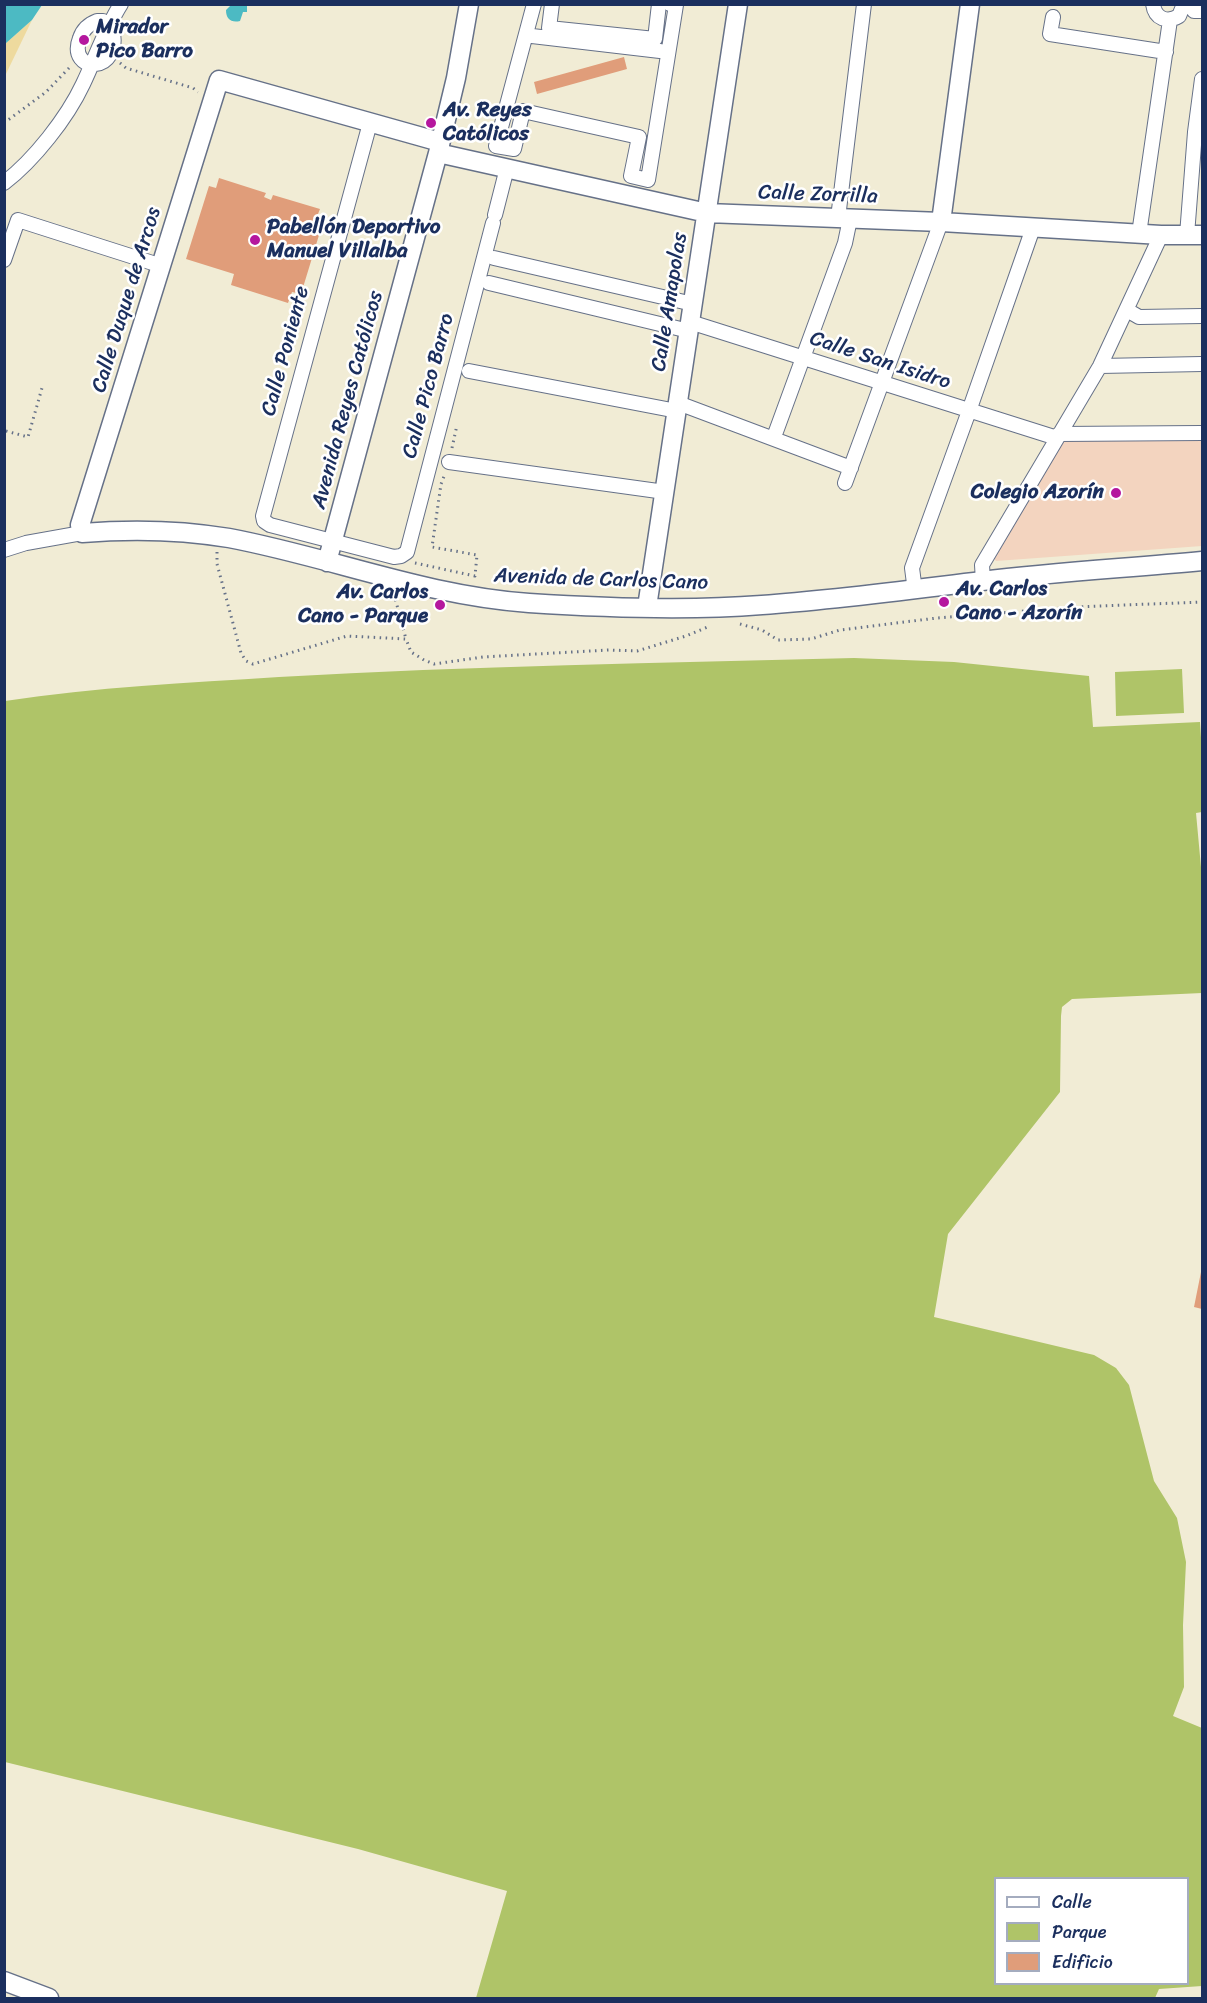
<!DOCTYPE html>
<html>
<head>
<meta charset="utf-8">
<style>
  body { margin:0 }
  #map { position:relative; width:1207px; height:2003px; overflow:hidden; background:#f1ecd5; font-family:Sriracha,sans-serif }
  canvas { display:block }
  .frame { position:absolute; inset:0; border:6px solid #1b2f5e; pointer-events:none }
  .legend { position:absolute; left:994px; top:1877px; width:195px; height:108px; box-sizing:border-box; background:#fff; border:2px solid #a4acbf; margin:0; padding:8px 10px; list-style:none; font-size:18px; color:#1b2f5e }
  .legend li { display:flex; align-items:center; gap:12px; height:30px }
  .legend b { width:30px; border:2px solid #a4acbf }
</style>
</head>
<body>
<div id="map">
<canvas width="1207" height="2003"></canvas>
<div class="frame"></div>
<ul class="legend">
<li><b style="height:8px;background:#fff"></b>Calle</li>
<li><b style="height:16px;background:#afc468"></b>Parque</li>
<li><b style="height:16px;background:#e09d7a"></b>Edificio</li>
</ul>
</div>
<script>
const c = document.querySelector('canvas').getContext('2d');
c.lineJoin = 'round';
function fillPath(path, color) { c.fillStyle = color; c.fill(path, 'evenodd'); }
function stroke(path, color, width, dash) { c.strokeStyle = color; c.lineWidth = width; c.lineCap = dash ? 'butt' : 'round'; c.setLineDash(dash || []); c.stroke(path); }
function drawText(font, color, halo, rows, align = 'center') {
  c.font = font + ' Sriracha,sans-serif'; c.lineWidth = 5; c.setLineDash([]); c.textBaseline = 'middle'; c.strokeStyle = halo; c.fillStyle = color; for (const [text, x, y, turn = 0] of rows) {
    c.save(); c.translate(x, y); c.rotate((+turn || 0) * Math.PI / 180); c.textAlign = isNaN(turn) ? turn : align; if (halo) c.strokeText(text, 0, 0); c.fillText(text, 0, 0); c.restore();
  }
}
fillPath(new Path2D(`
  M1202 439V546L996 561 992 556 1062 440Z`), '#f3d4bf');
fillPath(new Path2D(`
  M854 658 954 662 1089 676 1093 727 1200 722 1202 753V812L1196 813 1202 878V993L1072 999 1062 1007 1061 1016 1060 1092 948 1234 934 1317 1094 1355 1116 1368 1129 1385 1154 1481 1177 1518 1186 1562 1183 1625 1184 1687 1173 1716 1202 1728V1986L1159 1989 1155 1998H476L507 1891 358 1849 5 1762V701C96 687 187 683 279 677 471 666 663 663 854 658ZM996 1878H1188V1984H996Z
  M1182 669 1184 713 1116 716 1115 672Z`), '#afc468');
fillPath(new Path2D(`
  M32 20 5 76V44Z`), '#eeda9e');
fillPath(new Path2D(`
  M5 4 42 5 32 20 5 44Z
  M231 5H247V12H243L240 21C231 23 226 19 226 10Z`), '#4cbac3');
fillPath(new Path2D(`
  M624 57 627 69 537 94 534 82Z
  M219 178 266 193 264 197 271 200 273 195 320 209 316 219 323 222 301 294 292 292 288 303 231 285 234 274 186 259 209 186 216 188Z
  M1201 1272 1202 1273V1309L1194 1307Z`), '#e09d7a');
const street = new Path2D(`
  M534 4 496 146 514 149 523 111 639 137 631 176 648 180 676 5 670 4
  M552 4 549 28 655 39 659 4
  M1153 4C1155 19 1167 23 1179 16L1184 4
  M1194 11H1202
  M1053 17 1050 34 1166 52
  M97 21H103L112 28C124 75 66 74 80 38 83 29 89 24 97 21Z
  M532 36 660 51
  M370 123 263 516 264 521 270 525 394 557 401 556 407 552 493 223
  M4 183C34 160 67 118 83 84 96 57 104 31 121 4
  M495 215 507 168
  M838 218 864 4
  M1139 234 1170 20
  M1187 235 1195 132 1202 79
  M494 258 693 304
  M4 260 18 220 162 266
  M489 283 689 331
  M1127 310 1139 317 1202 316
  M690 322 1057 438
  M1100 366 1202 364
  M469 371 677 411
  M678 403 851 468
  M1059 434 1202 433
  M774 437 845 243 850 219
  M449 462 665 492
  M845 483 941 222
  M4 550 26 543 82 533
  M983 581 982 565 1100 366 1161 235
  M915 591 912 568 969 411 1033 228`);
const secondary = new Path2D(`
  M440 142 219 80 80 525 82 533C130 529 181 530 229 538 330 557 426 596 529 603 606 608 685 611 762 605 835 600 908 590 982 581 1055 572 1129 568 1202 561
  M438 153 707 213 941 222 1161 235H1202
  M941 222 970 4
  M327 562 438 153 456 78 469 4
  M647 607 738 4
  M4 1981 49 1998`);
stroke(street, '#667188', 16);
stroke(secondary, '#667188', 21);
stroke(new Path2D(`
  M120 63 126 68 193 88 198 92
  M4 123 46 92 70 67
  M6 431 28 437 42 388
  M452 448 457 425
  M217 552V564L241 653 246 661 253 664 347 636 406 639 411 652 424 660 434 664 483 657 609 650 637 651 686 636 710 626
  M415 563 475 576 477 555 432 547 441 484 445 474
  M394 594 406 639
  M740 624 762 630 778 640 811 639 840 630 937 618 1075 607 1202 602`), '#667188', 3, [1.5, 4.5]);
stroke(street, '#fff', 14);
stroke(secondary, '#fff', 18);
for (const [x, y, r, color] of [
  [84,40,6,"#b5179e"],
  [431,123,6,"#b5179e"],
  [255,240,6,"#b5179e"],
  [1116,493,6,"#b5179e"],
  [944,602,6,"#b5179e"],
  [440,605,6,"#b5179e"]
]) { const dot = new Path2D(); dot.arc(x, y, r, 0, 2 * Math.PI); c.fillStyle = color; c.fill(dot); stroke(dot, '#fff', 2); }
drawText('bold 21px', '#1b2f5e', '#fff', [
  ["Mirador",96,28],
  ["Pico Barro",96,52],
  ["Av. Reyes",443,111],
  ["Católicos",443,135],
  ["Pabellón Deportivo",267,228],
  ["Manuel Villalba",267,252],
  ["Colegio Azorín",1104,493,"right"],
  ["Av. Carlos",956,590],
  ["Cano - Azorín",956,614],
  ["Av. Carlos",428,593,"right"],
  ["Cano - Parque",428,617,"right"]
], 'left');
drawText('21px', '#1b2f5e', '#fff', [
  ["Calle Zorrilla",818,195,2],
  ["Calle Duque de Arcos",127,300,-73],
  ["Calle Amapolas",670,302,-81],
  ["Calle Poniente",286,351,-75],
  ["Calle San Isidro",880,361,18],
  ["Calle Pico Barro",429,386,-75],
  ["Avenida Reyes Católicos",348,400,-75],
  ["Avenida de Carlos Cano",601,580,2]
]);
</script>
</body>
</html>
